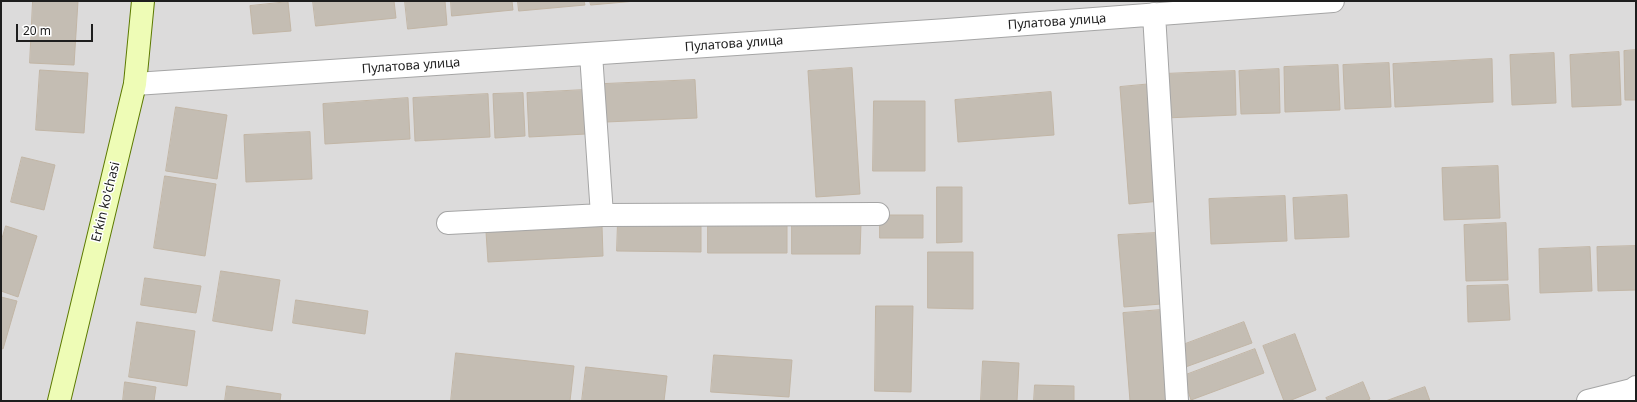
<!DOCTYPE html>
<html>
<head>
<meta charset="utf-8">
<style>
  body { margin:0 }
  #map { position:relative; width:1637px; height:402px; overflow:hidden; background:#f0ede4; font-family:"Noto Sans",sans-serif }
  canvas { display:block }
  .frame { position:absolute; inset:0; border:2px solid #1e1e1e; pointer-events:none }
  .scale { position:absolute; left:16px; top:24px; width:77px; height:18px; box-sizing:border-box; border:2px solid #1e1e1e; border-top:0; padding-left:5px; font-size:12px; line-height:14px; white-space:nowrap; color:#1e1e1e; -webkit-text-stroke:3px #fff; paint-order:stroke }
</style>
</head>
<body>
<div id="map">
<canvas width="1637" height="402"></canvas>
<div class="frame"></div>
<div class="scale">20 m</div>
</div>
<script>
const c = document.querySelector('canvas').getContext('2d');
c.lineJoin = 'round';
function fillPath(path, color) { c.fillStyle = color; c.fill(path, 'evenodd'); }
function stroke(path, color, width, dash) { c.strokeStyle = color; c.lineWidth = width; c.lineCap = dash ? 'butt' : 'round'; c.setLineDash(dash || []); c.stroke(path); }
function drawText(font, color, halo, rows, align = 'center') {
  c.font = font + ' "Noto Sans",sans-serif'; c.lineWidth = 3; c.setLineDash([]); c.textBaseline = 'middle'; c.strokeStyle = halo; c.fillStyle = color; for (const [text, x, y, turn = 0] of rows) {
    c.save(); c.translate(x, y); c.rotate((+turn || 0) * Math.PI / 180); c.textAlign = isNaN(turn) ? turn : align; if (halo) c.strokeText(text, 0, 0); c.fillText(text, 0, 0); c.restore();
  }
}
fillPath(new Path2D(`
  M1 1H1636V401H1Z`), '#dcdbdb');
const building = new Path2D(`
  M33 1H78L74 65 30 63Z
  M313 1H394L396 18 316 26Z
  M405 1H445L447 25 408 29Z
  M451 1H512L513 10 452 16Z
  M518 1H584L585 5 519 11Z
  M590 1H636L591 5Z
  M288 2 291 31 253 34 250 6Z
  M1636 50V100H1625L1624 51Z
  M1619 52 1621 105 1572 107 1570 55Z
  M1554 53 1556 103 1512 105 1510 55Z
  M1492 59 1493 102 1395 107 1393 64Z
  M1389 63 1391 107 1345 109 1343 65Z
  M1338 65 1340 110 1285 112 1284 67Z
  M852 68 860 194 816 197 808 71Z
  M1279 69 1280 113 1241 114 1239 71Z
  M40 70 88 73 84 133 36 130Z
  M1235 71 1236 115 1165 118 1163 74Z
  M695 80 697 118 606 122 604 84Z
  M1152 84 1161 201 1129 204 1120 87Z
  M584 90 586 134 529 137 527 93Z
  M1051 92 1054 135 958 142 955 100Z
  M523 93 525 136 495 138 493 94Z
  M488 94 490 137 415 141 413 98Z
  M408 98 410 139 325 144 323 104Z
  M874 101H925V171H873Z
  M176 107 227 115 217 179 166 171Z
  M310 132 312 179 246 182 244 135Z
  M22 157 55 165 44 210 11 202Z
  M1498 166 1500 218 1444 220 1442 168Z
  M165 176 216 184 205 256 154 248Z
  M937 187H962V242L937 243Z
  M1347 195 1349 237 1295 239 1293 198Z
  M1285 196 1287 241 1211 244 1209 199Z
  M880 215H923V238H880Z
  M618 221 701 222V252L617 251Z
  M708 221H787V253H708Z
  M792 223H861L860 254H792Z
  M1506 223 1508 280 1466 281 1464 225Z
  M6 226 37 236 18 297 1 291V242Z
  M602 226 603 256 488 262 486 232Z
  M1156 233 1161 304 1124 307 1118 235Z
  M1636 246V290L1598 291 1597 247Z
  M1590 247 1592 291 1540 293 1539 249Z
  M928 252H973V309L928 308Z
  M221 271 280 280 272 331 213 321Z
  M145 278 201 286 196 313 141 305Z
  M1508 285 1510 320 1468 322 1467 286Z
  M1 297 17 301 3 349 1 348Z
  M296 300 368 311 365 334 293 323Z
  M876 306H913L911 392 875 391Z
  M1161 310 1167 401H1130L1123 313Z
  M137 322 195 331 187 386 129 377Z
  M1244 322 1252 343 1180 369 1172 349Z
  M1295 334 1316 390 1289 401H1284L1263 346Z
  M1255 349 1264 373 1191 400 1183 376Z
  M456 353 574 366 570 401H451Z
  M714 355 792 360 789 397 711 392Z
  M983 361 1019 363 1017 401H981Z
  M586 367 667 376 664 401H582Z
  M125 382 156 387 154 401H123Z
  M1363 382 1370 399 1366 401H1328L1326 398Z
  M1035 385 1074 386V401H1034Z
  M227 386 281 394 280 401H225Z
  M1425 387 1430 401H1386Z`);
fillPath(building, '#c4bdb3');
stroke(building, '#c2b6a6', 1);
const street = new Path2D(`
  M1154 14 1177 401
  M591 54 602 215
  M135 84 947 30 1333 1
  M448 223 602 215 878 214
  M1588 401 1632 390 1636 387`);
const secondary = new Path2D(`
  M59 401 135 84 143 1`);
stroke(street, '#a5a5a5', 24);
stroke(secondary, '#5c7a01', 24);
stroke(street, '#fff', 22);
stroke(secondary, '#eefcb6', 22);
drawText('13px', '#1e1e1e', '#fff', [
  ["Пулатова улица",1057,22,-4],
  ["Пулатова улица",734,44,-4],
  ["Пулатова улица",411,66,-4],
  ["Erkin ko'chasi",106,202,-76]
]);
</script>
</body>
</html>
